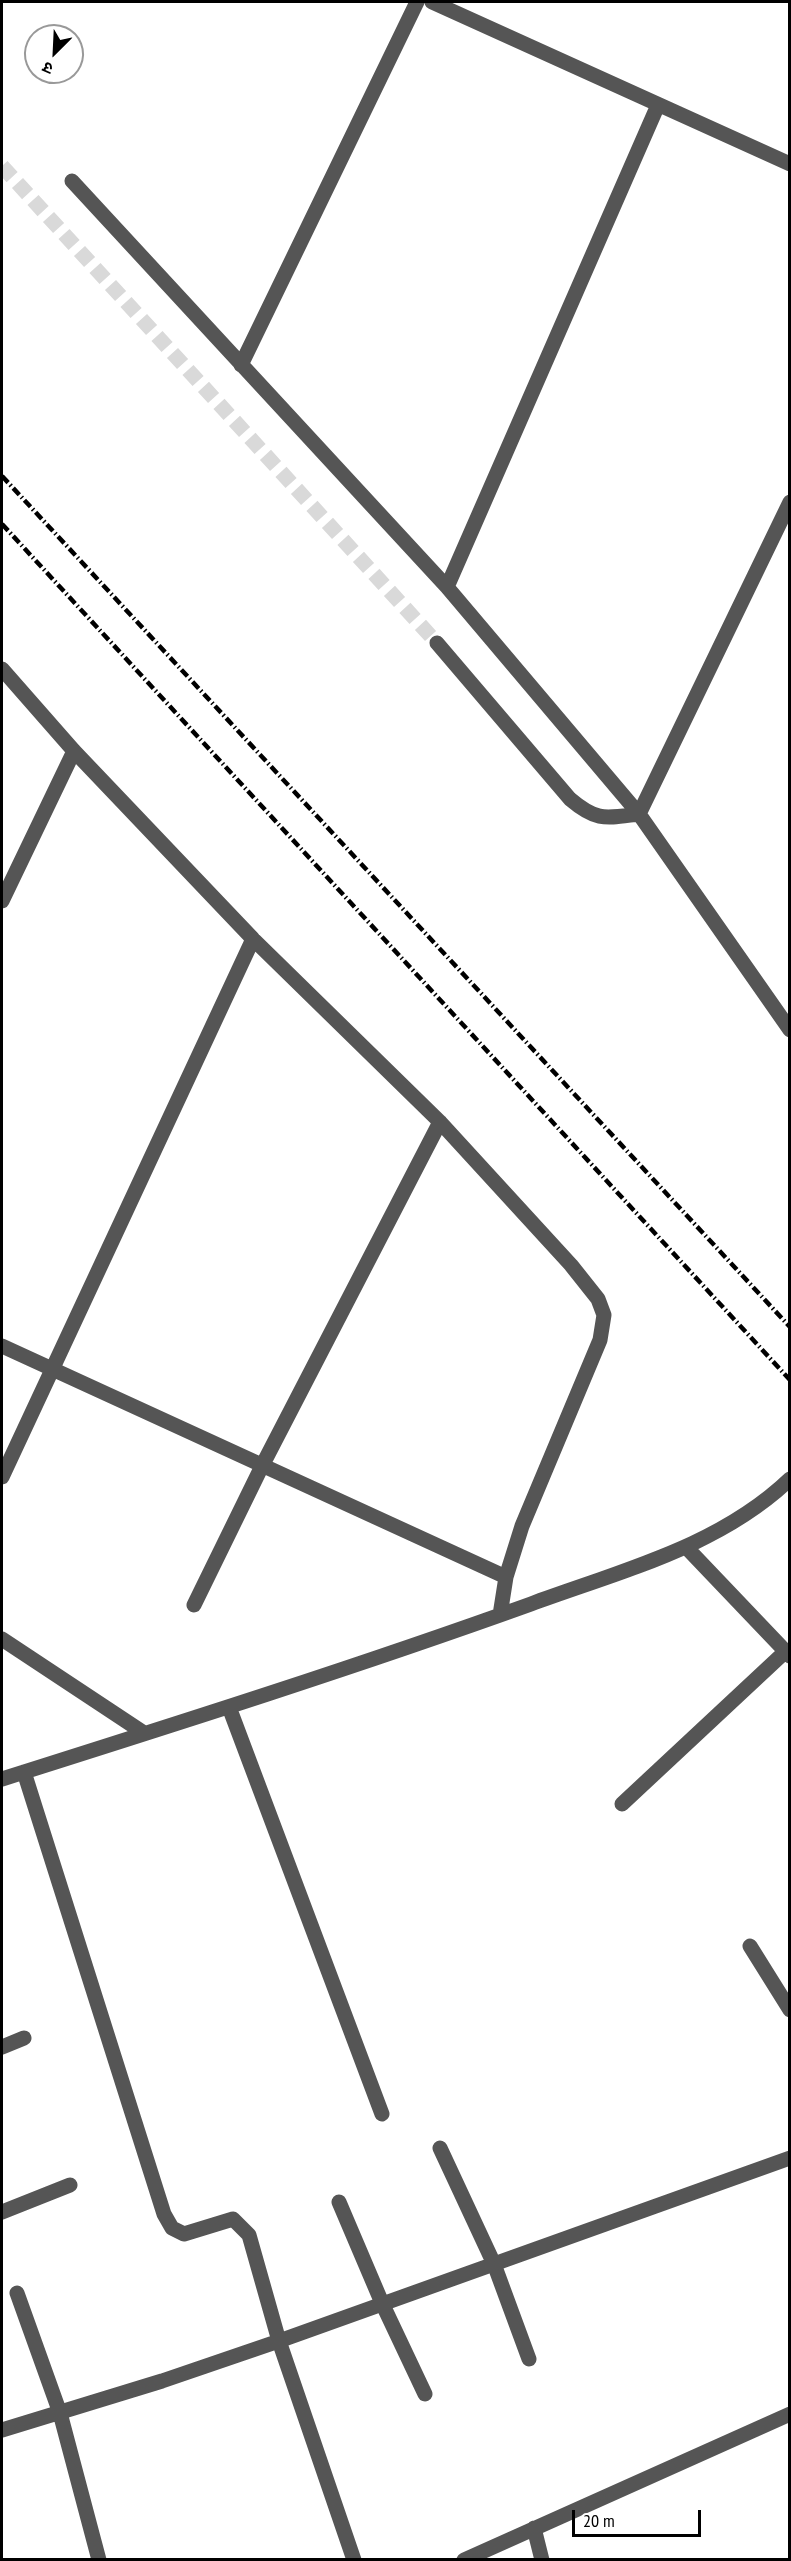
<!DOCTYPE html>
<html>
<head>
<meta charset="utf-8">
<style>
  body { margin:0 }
  #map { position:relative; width:791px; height:2561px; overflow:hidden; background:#fff; font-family:"PT Sans Narrow","Noto Sans Devanagari",sans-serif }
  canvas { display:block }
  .frame { position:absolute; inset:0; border:3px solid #000; pointer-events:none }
  .north { position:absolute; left:24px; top:24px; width:60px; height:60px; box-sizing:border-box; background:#fff; border:2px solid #999; border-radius:50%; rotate:204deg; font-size:16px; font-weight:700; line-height:24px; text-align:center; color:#000 }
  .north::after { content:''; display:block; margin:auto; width:21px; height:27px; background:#000; clip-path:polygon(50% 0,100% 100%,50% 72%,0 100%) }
  .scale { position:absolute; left:572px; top:2510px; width:129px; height:27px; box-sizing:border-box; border:3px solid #000; border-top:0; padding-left:8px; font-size:18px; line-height:21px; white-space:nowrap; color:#000; -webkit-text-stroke:4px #fff; paint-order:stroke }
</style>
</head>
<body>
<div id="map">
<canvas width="791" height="2561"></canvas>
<div class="frame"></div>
<div class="north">उ</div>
<div class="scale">20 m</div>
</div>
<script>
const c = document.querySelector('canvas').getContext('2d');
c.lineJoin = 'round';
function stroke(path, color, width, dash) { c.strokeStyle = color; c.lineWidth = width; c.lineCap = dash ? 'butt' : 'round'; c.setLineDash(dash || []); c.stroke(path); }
stroke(new Path2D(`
  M2 166 437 643`), '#d9d9d9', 15, [15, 8]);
stroke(new Path2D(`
  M432 2 790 164
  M72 181 447 587 639 814 790 1030
  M241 365 417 2
  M447 587 658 105
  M437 643 570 799C597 822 606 818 639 814L790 502
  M2 669 74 751 253 939 440 1122 571 1265 598 1299 604 1315 600 1340 522 1526 506 1577
  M2 901 74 751
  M2 1346 506 1577 500 1615
  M2 1477 253 939
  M686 1547 790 1656
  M194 1605 262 1466 440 1122
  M2 1639 144 1733
  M229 1707 382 2114
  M24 1772 164 2214 172 2228 184 2234 233 2219 249 2235 279 2341 354 2560
  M2 1779C179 1723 356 1667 531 1604 620 1571 719 1547 790 1479
  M622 1804 786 1651
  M750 1946 790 2010
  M2 2047 24 2038
  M440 2148 494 2264 529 2359
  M339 2202 382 2303 425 2394
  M2 2212 70 2185
  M17 2293 60 2413 99 2560
  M2 2430 162 2381 279 2341 790 2158
  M534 2528 542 2560
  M464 2560 790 2414`), '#555', 15);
stroke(new Path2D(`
  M2 476 790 1327
  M2 524 790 1380`), '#000', 4.5, [9, 3, 1.5, 3]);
</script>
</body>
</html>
